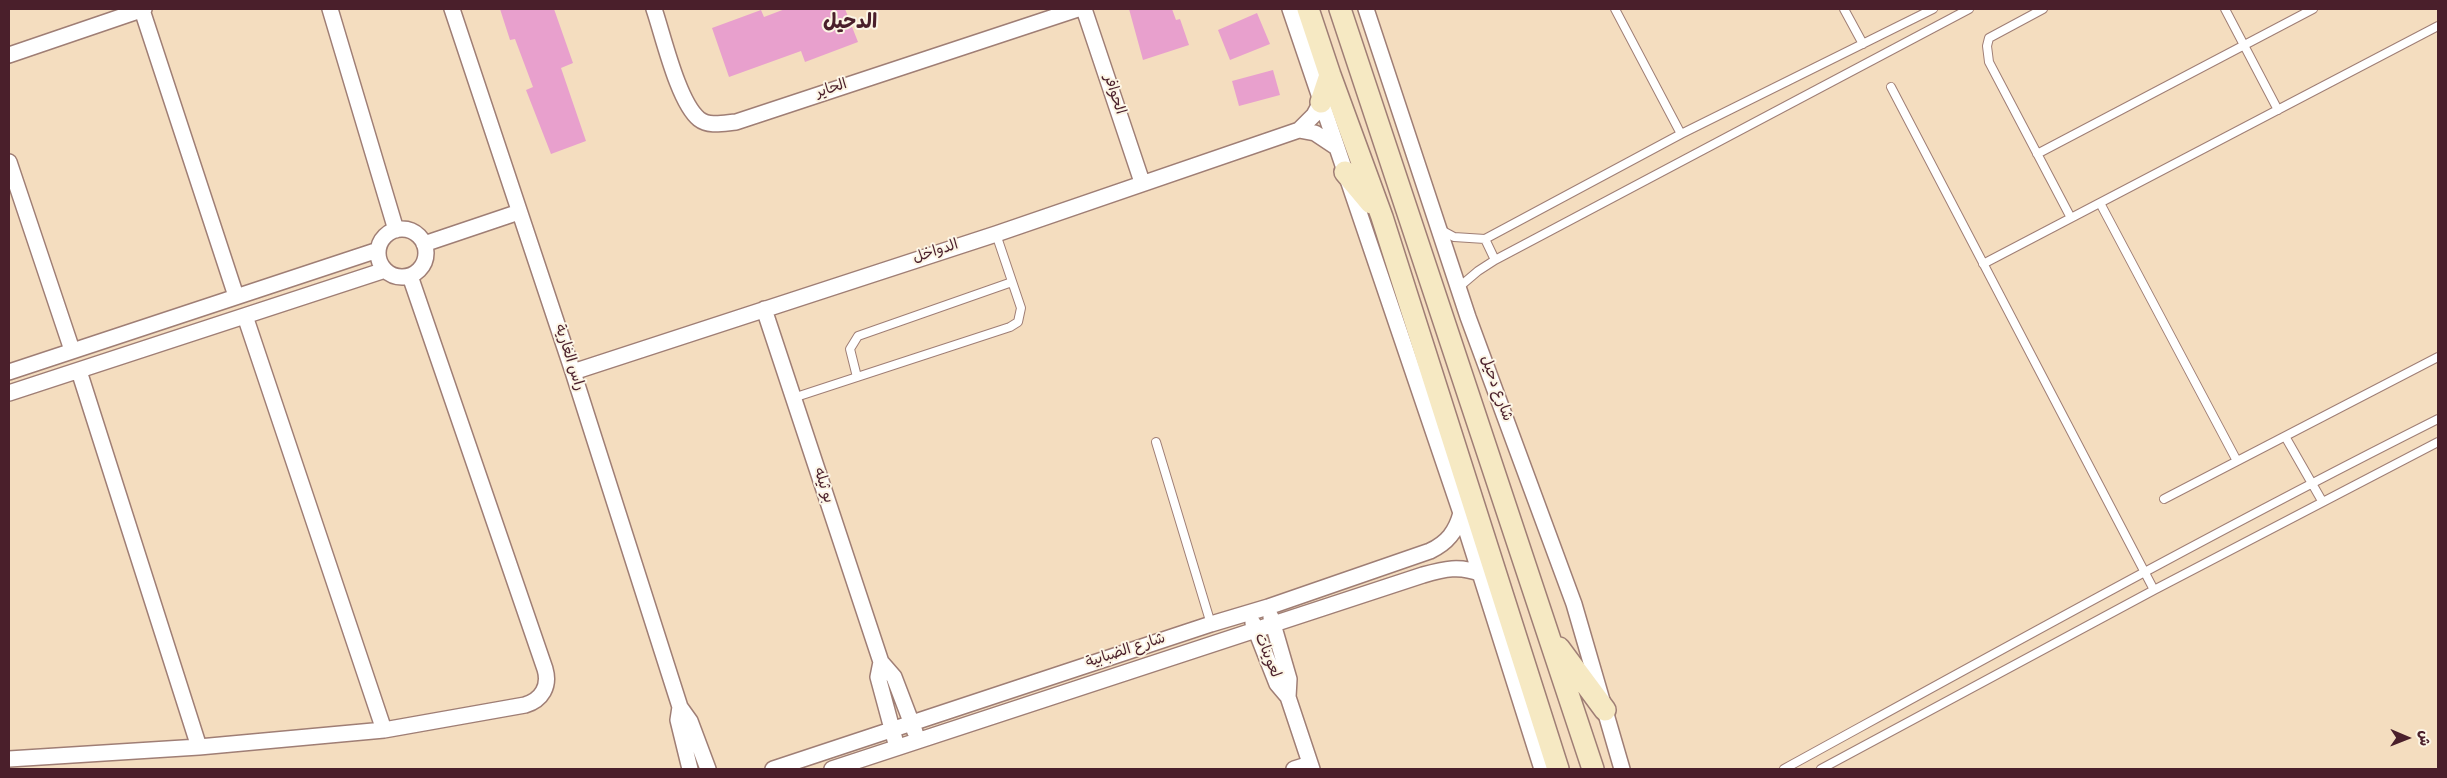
<!DOCTYPE html>
<html>
<head>
<meta charset="utf-8">
<style>
  body { margin:0 }
  #map { position:relative; width:2447px; height:778px; overflow:hidden; background:#f4ddbf; font-family:"Gochi Hand","Playpen Sans Arabic",sans-serif }
  canvas { display:block }
  .frame { position:absolute; inset:0; border:10px solid #4a1f2b; pointer-events:none }
  .north { position:absolute; left:2382px; top:713px; width:50px; height:50px; -webkit-text-stroke:4px #fcf5e5; paint-order:stroke; rotate:91deg; font-size:14px; font-weight:700; line-height:20px; text-align:center; color:#4a1f2b }
  .north::after { content:''; display:block; margin:auto; width:18px; height:22px; background:#4a1f2b; clip-path:polygon(50% 0,100% 100%,50% 72%,0 100%) }
</style>
</head>
<body>
<div id="map">
<canvas width="2447" height="778"></canvas>
<div class="frame"></div>
<div class="north">ش</div>
</div>
<script>
const c = document.querySelector('canvas').getContext('2d');
c.lineJoin = 'round';
function fillPath(path, color) { c.fillStyle = color; c.fill(path, 'evenodd'); }
function stroke(path, color, width, dash) { c.strokeStyle = color; c.lineWidth = width; c.lineCap = dash ? 'butt' : 'round'; c.setLineDash(dash || []); c.stroke(path); }
function drawText(font, color, halo, rows, align = 'center') {
  c.font = font + ' "Gochi Hand","Playpen Sans Arabic",sans-serif'; c.lineWidth = 4; c.setLineDash([]); c.textBaseline = 'middle'; c.strokeStyle = halo; c.fillStyle = color; for (const [text, x, y, turn = 0] of rows) {
    c.save(); c.translate(x, y); c.rotate((+turn || 0) * Math.PI / 180); c.textAlign = isNaN(turn) ? turn : align; if (halo) c.strokeText(text, 0, 0); c.fillText(text, 0, 0); c.restore();
  }
}
fillPath(new Path2D(`
  M500 9H554L573 63 561 68 586 141 551 154 526 90 533 87 515 39 510 40Z
  M785 9H845L858 42 805 62 801 51 729 77 712 28 761 10 764 17Z
  M1129 9H1172L1176 20 1180 19 1189 45 1143 60Z
  M1257 13 1270 44 1230 60 1218 30Z
  M1273 70 1280 95 1239 106 1232 81Z`), '#e8a0cd');
const service = new Path2D(`
  M1615 9 1681 134
  M1844 9 1863 44
  M2043 9 1989 38 1987 46 1989 62 2071 218
  M2225 9 2278 110
  M1891 87 2154 590
  M2037 154 2313 9
  M2100 203 2237 461
  M1441 230 1454 237 1485 239 1681 134 1933 9
  M1485 239 1495 260
  M1983 264 2438 26
  M1458 288 1478 271 1495 260 1969 9
  M857 377 850 349 858 336 1012 282
  M793 398 1010 327 1018 322 1021 308 996 234
  M2286 438 2322 501
  M1156 442 1211 624
  M2164 499 2438 357
  M1784 769C2001 650 2217 530 2438 419
  M1821 769 2154 590 2438 442`);
const minor = new Path2D(`
  M330 9 396 230
  M452 9 573 372 680 707 690 721 708 769
  M654 9C663 35 678 102 699 119 709 127 724 123 736 122L1078 9
  M1084 9 1142 182
  M1290 9 1461 513 1542 769
  M1366 9 1468 317 1574 604 1622 769
  M142 10 236 296
  M9 55 144 9
  M1299 130 1315 133 1336 147
  M9 162 72 350
  M378 253a24 24 0 1 1 48 0a24 24 0 1 1-48 0Z
  M424 244 519 212
  M764 309 881 662 894 677 915 732
  M245 316 384 730
  M79 371 199 747
  M9 372 378 250
  M573 372 996 234 1299 130 1314 115 1321 102
  M9 393 385 270
  M1271 617 1289 679 1288 697 1312 769
  M1253 623 1277 684 1288 697
  M881 662 878 677 895 740
  M680 707 678 720 690 769
  M9 759 199 747 384 730 525 705C542 700 550 686 545 669L410 276
  M773 769 1211 624 1268 607 1430 551C1447 543 1456 532 1461 513
  M832 769 1423 575C1444 569 1460 565 1481 574
  M1294 769 1310 764`);
const secondary = new Path2D(`
  M1308 9 1330 75 1382 217 1558 769
  M1340 9 1593 769
  M1321 102 1330 75
  M1345 172 1371 203
  M1559 648 1605 710`);
stroke(service, '#9f7e75', 10);
stroke(minor, '#9f7e75', 18);
stroke(secondary, '#9f7e75', 24);
stroke(service, '#fff', 8);
stroke(minor, '#fff', 15);
stroke(secondary, '#f6e9c3', 21);
drawText('15px', '#4a1f2b', '#fcf5e5', [
  ["الحاير",832,90,-18],
  ["الحوافر",1113,95,72],
  ["الدواخل",936,253,-18],
  ["راس الغارية",568,358,72],
  ["شارع دحيل",1495,389,70],
  ["بو ثيله",822,486,72],
  ["شارع الضبابية",1126,652,-18],
  ["لعوينات",1266,656,68]
]);
drawText('bold 20px', '#4a1f2b', '#fcf5e5', [
  ["الدحيل",850,25]
]);
</script>
</body>
</html>
